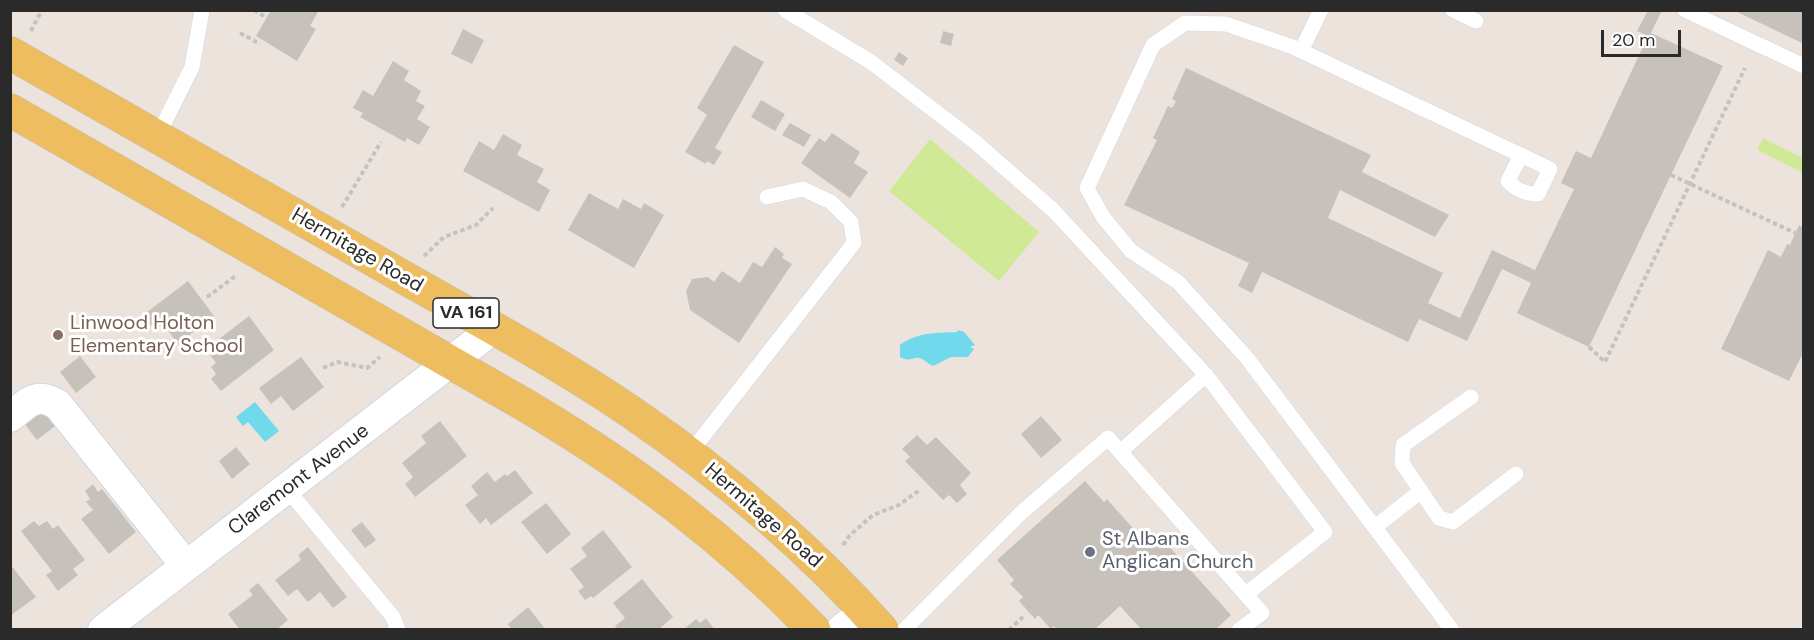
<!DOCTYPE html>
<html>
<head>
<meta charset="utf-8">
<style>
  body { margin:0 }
  #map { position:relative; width:1814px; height:640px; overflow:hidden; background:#ece4dc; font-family:"DM Sans",sans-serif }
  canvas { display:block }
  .frame { position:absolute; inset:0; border:12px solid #2a2a2a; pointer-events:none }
  .scale { position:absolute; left:1601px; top:30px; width:80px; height:27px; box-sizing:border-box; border:3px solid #2a2a2a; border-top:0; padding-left:8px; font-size:18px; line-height:21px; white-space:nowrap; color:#2a2a2a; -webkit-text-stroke:4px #fff; paint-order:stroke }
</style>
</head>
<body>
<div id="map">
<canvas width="1814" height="640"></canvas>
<div class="frame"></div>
<div class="scale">20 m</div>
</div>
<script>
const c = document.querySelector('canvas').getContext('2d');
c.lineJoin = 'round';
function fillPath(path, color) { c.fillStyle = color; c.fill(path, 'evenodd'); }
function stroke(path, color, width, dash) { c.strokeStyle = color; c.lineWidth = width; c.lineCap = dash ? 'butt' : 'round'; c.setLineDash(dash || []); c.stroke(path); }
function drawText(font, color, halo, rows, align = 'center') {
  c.font = font + ' "DM Sans",sans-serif'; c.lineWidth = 6; c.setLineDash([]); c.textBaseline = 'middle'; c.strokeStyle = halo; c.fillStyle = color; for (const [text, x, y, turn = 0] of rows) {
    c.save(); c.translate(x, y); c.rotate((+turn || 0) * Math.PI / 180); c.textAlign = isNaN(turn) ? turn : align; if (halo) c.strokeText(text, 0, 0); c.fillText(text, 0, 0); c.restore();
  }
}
fillPath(new Path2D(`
  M1763 138 1803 158V173L1757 150Z
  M930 139 1039 232 999 281 889 191Z`), '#cfe996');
fillPath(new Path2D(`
  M958 330 964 332 975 345 970 347 974 349 968 357H951L933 366C928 364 925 360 920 358 912 356 911 363 900 357V345C917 332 936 333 957 332Z
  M255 402 279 431 265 442 248 422 243 426 236 417Z`), '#71d9ec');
fillPath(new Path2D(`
  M271 10H319L310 26 316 29 297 61 256 36Z
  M1648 10H1662L1651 33 1723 66 1589 347 1517 313 1531 283 1502 269 1467 341 1419 319 1408 342 1262 272 1252 293 1238 286 1249 263 1124 205 1157 140 1153 138 1168 106 1172 108 1176 101 1172 99 1186 68 1371 155 1362 172 1449 215 1435 237 1340 190 1328 218 1443 273 1428 303 1460 318 1492 250 1535 270 1574 189 1561 183 1576 151 1591 158 1648 36 1637 31Z
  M1733 10H1804V44Z
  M463 29 484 40 472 64 451 54Z
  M943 31 954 34 951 46 940 43Z
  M734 45 764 62 715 148 722 152 714 165 707 161 706 164 685 152 707 115 697 108Z
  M899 52 908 58 903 66 894 60Z
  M393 61 409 71 404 80 421 91 416 101 425 106 417 119 430 127 419 145 407 138 405 142 360 117 363 113 353 108 363 90 373 96Z
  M761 100 785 114 775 131 751 117Z
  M790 123 811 135 804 147 782 135Z
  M832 133 860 152 854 163 868 172 850 198 801 163 819 138 825 142Z
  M503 134 522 145 517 155 544 169 537 182 550 190 539 212 463 171 479 141 494 150Z
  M589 193 618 209 623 199 641 209 644 203 664 215 634 268 568 230Z
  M1799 225 1804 228V351L1789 381 1721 349 1768 250 1781 257 1787 244 1790 245Z
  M775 247 784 254 782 258 792 264 739 343 690 310 686 291 692 279 708 277 714 282 722 271 740 283 753 262 762 267Z
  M188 281 214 316 178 344 163 324 155 331 143 315Z
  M249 316 274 350 221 391 211 379 216 374 211 367 216 363 206 349Z
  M80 356 96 377 76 393 60 372Z
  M301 357 324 387 293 411 281 396 271 404 259 388Z
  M41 408 55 426 37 440 23 422Z
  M1041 416 1062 440 1041 458 1021 434Z
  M440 421 467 456 415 497 405 484 413 477 402 463 426 443 421 436Z
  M917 435 927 445 936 437 971 473 960 485 967 494 957 503 949 495 943 500 905 461 910 457 902 449Z
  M236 447 250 464 232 479 219 461Z
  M515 470 533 493 491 525 486 518 480 524 465 505 478 495 471 486 487 472 495 482 505 474 507 476Z
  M1085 481 1104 502 1107 499 1146 543 1157 533 1231 615 1215 630H1142L1120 606 1094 630H1057L1054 626 1051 629 1038 615 1035 619 1019 601 1023 597 1010 584 1014 580 997 560Z
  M93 484 98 492 102 489 136 532 109 554 81 519 93 510 86 502 90 499 85 491Z
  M546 503 571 534 547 554 521 522Z
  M34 521 39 526 47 521 53 529 58 525 85 560 73 569 78 575 58 591 46 575 52 571 21 531Z
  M362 522 376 540 365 548 351 530Z
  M603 530 632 567 593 598 591 596 585 600 578 591 584 587 570 569 587 556 581 548Z
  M308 547 347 597 333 608 320 592 308 602 297 589 288 596 275 580 301 560 298 555Z
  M10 564 36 597 10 616Z
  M642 579 673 617 658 630H617L615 626 625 618 613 603Z
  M258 583 288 620 276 630H253L251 628 249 630H240L228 614 253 595 249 590Z
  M528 607 546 630H512L508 624Z
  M706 618 715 630H683L696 619 700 623Z`), '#c7c1bc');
const service = new Path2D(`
  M785 10 871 62 974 141 1053 210 1206 375 1325 532 1246 594
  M1453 10 1476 21
  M1685 10 1804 66
  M1301 51 1321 10
  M157 137 192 67 202 10
  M1471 397 1403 445 1402 463 1439 518 1453 522 1516 474
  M1120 452 1206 375
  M690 453 854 243 851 222 831 202 803 189 767 197
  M287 489 393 617 398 630
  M1375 527 1421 491
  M904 630 1022 512 1108 438 1262 613 1239 630
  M1452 630 1247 358 1178 282 1131 251 1103 217 1087 188 1153 45 1185 23 1226 24 1293 47 1550 169 1538 194C1526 194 1517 191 1508 181L1521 155`);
const minor = new Path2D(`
  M10 417C28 403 36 391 58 405L186 566
  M103 630 493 329
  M841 630 865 611`);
const primary = new Path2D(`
  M10 53C137 126 264 198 391 270 471 316 555 360 631 412 723 475 808 546 882 630
  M10 110 525 405C633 469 727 539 814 630`);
stroke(service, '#d2d7e3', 16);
stroke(minor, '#d2d7e3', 32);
stroke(primary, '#c3c3c3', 34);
stroke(new Path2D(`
  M254 10 264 16
  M31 31 42 10
  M240 33 260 44
  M1671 175 1795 233
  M342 207 381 142
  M424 256 444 237 476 225 493 208
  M207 297 237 275
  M1589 347 1605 362 1745 68
  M323 368 337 362 367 368 380 357
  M843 545 850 535 873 515 899 505 921 489
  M1009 630 1023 617`), '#c3c3c3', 4, [4.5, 3]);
stroke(service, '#fff', 15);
stroke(minor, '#fff', 30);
stroke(primary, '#eebd60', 33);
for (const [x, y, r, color] of [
  [58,335,6,"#8d6e63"],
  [1090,552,6,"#6b7280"]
]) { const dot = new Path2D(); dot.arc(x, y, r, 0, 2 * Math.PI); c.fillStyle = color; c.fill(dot); stroke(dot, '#fff', 2); }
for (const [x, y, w] of [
  [466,313,66]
]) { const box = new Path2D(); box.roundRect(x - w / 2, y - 15, w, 30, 4.5); c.fillStyle = '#fff'; c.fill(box); stroke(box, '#2a2a2a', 1.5); }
drawText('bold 18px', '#2a2a2a', null, [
  ["VA 161",466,313]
]);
drawText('20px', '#2a2a2a', '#fff', [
  ["Hermitage Road",357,251,30],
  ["Claremont Avenue",299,480,-37],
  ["Hermitage Road",763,516,41]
]);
drawText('20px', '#785e54', '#fff', [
  ["Linwood Holton",70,324],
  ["Elementary School",70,347]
], 'left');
drawText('20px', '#5b616d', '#fff', [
  ["St Albans",1102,540],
  ["Anglican Church",1102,563]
], 'left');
</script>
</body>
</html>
